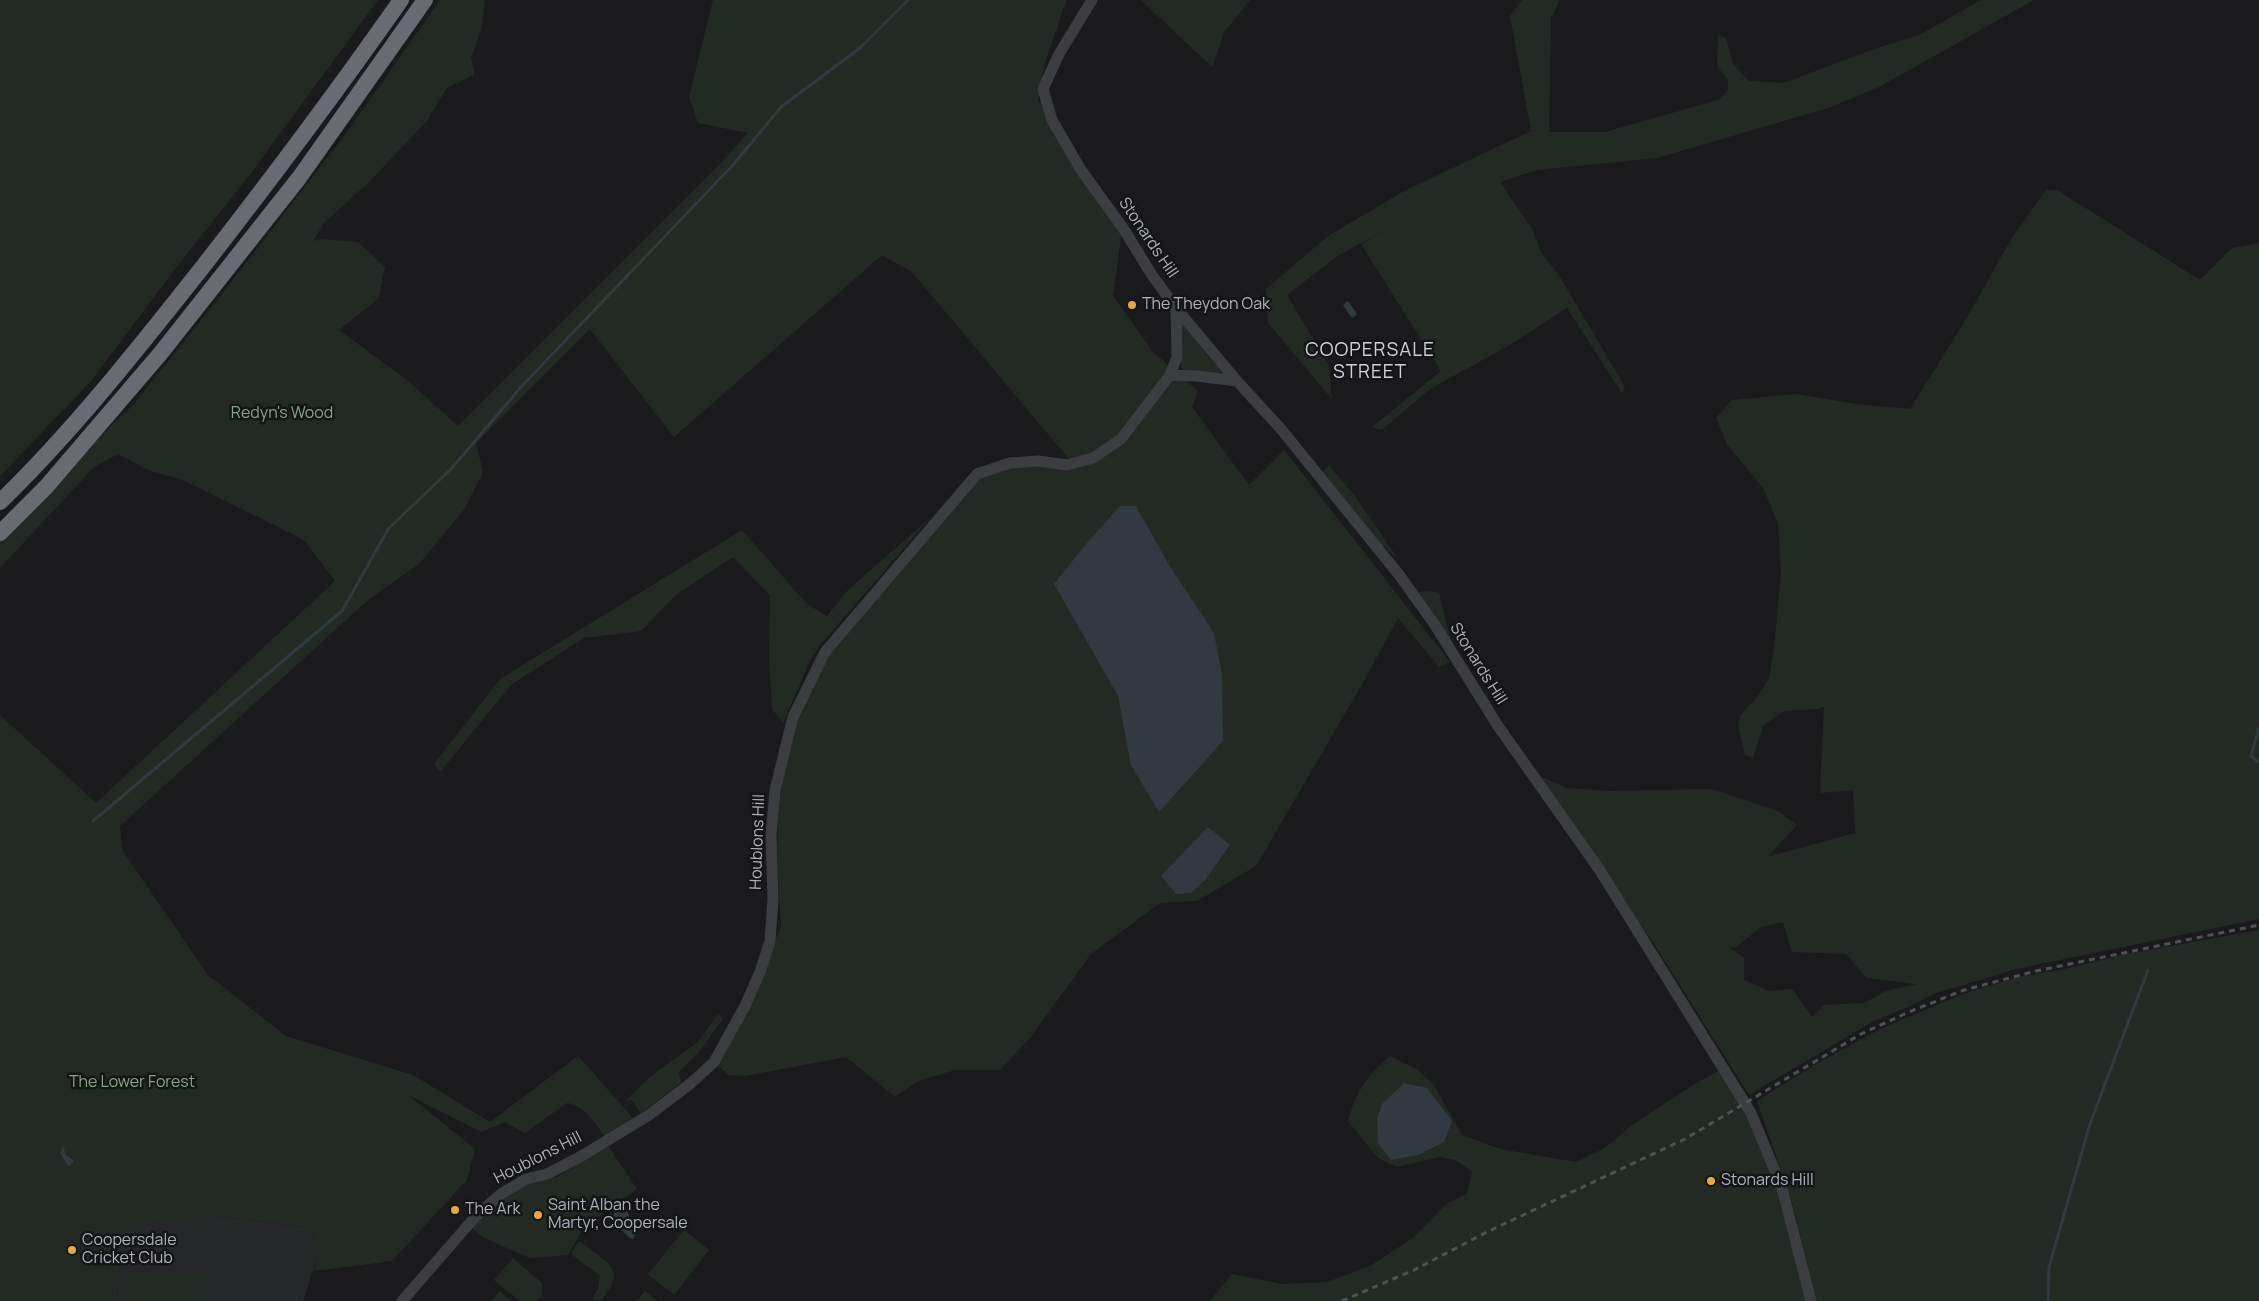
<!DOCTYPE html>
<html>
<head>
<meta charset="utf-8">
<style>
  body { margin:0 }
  canvas { display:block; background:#1a1a1c }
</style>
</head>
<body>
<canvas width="2259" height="1301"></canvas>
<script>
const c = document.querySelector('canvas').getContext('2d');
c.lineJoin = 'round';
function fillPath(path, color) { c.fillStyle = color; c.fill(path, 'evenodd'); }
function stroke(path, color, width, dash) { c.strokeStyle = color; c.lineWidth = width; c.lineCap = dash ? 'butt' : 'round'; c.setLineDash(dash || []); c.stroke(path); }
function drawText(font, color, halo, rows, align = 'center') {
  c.font = font + ' Manrope,sans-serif'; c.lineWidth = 5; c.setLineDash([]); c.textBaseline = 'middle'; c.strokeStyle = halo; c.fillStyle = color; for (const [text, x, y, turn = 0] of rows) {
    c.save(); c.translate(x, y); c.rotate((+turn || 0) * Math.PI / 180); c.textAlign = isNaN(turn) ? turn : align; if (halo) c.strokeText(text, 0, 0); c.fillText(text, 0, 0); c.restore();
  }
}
fillPath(new Path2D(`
  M218 1216 311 1228 318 1256 303 1301H117L120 1228Z`), '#262729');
fillPath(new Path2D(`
  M0 0H378L251 173 175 269 91 381 0 476Z
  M440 0H485L481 32 471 57 474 75 447 88 426 122 369 182 324 223 313 241 321 239 358 242 385 267 379 298 339 330 407 380 458 426 718 166 748 133 698 123 689 97 713 0H1066L1045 63 1038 100 1122 231 1113 296 1153 352 1198 391 1192 407 1249 485 1284 450 1450 662 1439 667 1398 618 1364 681 1256 866 1197 901 1160 903 1091 954 1030 1038 1000 1070H955L918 1081 895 1097 846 1057 745 1076 729 1075 718 1066 746 1015 781 926 777 854 779 801 791 724 815 672 978 479 996 471 1069 459 912 272 882 255 674 437 590 329 476 443 483 472 463 511 419 564 368 600 120 826 122 850 208 975 286 1036 413 1075 490 1122 578 1056 633 1118 605 1137C597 1125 582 1104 567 1103L525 1133 505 1122 481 1132 408 1095 475 1149 467 1180 392 1261 314 1271 318 1256 311 1228 219 1216 120 1228 117 1301H0V715L96 803 335 581 304 540 183 480 148 470 118 454 94 467 0 568V531L134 404 218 299 345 135Z
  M1141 0H1250L1225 31 1212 67Z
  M1522 0H1560L1551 18 1549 132H1605L1718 100 1728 90V80L1717 66 1718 36 1726 38 1733 64 1749 81 1784 83 1866 52 1921 34 1981 0H2034L1879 87 1828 108 1657 158 1537 170 1500 182 1533 230 1541 252 1560 277 1625 387 1622 393 1567 308 1508 346 1430 389 1382 430 1372 427 1441 371 1361 244 1399 223 1339 255 1287 295 1329 366 1332 399 1268 323 1266 289 1328 236 1404 191 1531 131 1510 16Z
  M2046 190H2057L2200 280 2232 248 2259 243V919L2016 969 1933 994 1908 1007 1872 1022 1749 1095 1654 944 1535 774 1567 788 1609 791 1712 789 1778 811 1797 825 1767 857 1855 833 1853 790 1820 793 1824 706 1819 709 1784 711 1763 726 1753 758 1745 755 1738 726 1740 716 1757 697 1769 679 1774 648 1781 574 1778 523 1763 488 1727 444 1716 418 1732 400 1796 394 1857 404 1910 409 1965 321 2010 241ZM1783 922 1792 952 1846 954 1867 978 1917 984 1886 991 1864 1003 1824 1005 1812 1017 1792 989 1769 991 1744 980V958L1730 948 1736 947 1761 927Z
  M1181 320 1206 353 1228 377 1186 371 1181 368Z
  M1329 465 1355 496 1399 560 1371 535 1321 474Z
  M931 517 822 643 811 659 783 723 772 709 769 658 770 595 733 557 676 595 641 631 584 638 512 684 440 772 434 764 500 679 742 530 807 604 827 616 848 590Z
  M1430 591 1439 593 1451 642 1419 592Z
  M2259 930V1301H1816L1792 1202 1757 1101 1814 1065 1880 1029 1958 996 2017 977 2060 970 2122 955Z
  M718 1014 723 1019 698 1053 679 1072 681 1083 641 1113 632 1100 625 1101 651 1076 698 1042Z
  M1390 1056 1418 1070 1434 1085 1462 1135 1500 1149 1576 1162 1605 1148 1632 1125 1698 1082 1724 1068 1765 1146 1786 1217 1807 1301H1210L1232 1274 1282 1284 1327 1282 1370 1266 1413 1238 1446 1204 1467 1194 1472 1171 1455 1160 1440 1157 1397 1167 1378 1158 1348 1121C1357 1090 1366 1077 1390 1056Z
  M608 1146 637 1189 584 1227 568 1255 530 1258 482 1237 472 1227 484 1213 528 1182 557 1177Z
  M684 1230 709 1250 674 1295 648 1274Z
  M579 1241C588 1248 614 1263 614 1275 614 1284 606 1294 601 1301L592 1299 599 1287 600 1276 571 1254Z
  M513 1258 542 1283V1295L537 1301H520L494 1280Z
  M126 1271 207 1273 206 1301H125Z
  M500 1291 511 1301H491Z
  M645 1291 658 1301H637Z`), '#222a23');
fillPath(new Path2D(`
  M1348 301 1357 314 1352 318 1343 305Z
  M1120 506H1136L1169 565 1214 633 1222 675 1223 741 1159 812 1131 765 1118 696 1054 584 1087 543Z
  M1208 827 1230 845 1205 880 1191 893 1176 894 1161 876Z
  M1404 1083 1427 1088 1452 1121 1444 1142 1418 1155 1391 1160 1378 1143 1377 1118 1382 1104Z
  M63 1146 66 1155 74 1161 69 1167 60 1153Z
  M622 1208 627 1211 637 1232 633 1239 628 1237 618 1225 611 1220 616 1209Z`), '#313a40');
stroke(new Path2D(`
  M2259 728 2251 756 2259 762
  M93 821 342 611 389 528 451 469 521 387 733 165 781 107 860 48 908 0
  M2048 1301 2049 1267 2090 1124 2148 970`), '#313a40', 3);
stroke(new Path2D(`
  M1092 0 1059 54 1043 89 1052 120 1081 170 1123 228 1152 275 1176 308 1237 381 1281 429 1400 576 1435 625 1498 726 1599 869 1751 1113 1782 1188 1811 1301
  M1170 375 1197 376 1237 381
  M402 1301 476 1216 501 1194 526 1179 547 1174 580 1157 649 1115 690 1084 714 1062 745 1006 760 972 770 941 773 899 771 836 775 790 793 717 825 652 977 474 1010 463 1038 461 1067 465 1093 458 1121 439 1170 375 1177 357 1176 308`), '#3c3d41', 11);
stroke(new Path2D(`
  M0 502C75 429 140 346 205 264 272 178 338 90 401 0
  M0 533 46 487 160 354 299 178 425 0`), '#686b72', 16);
stroke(new Path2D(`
  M1342 1301 1414 1270 1489 1231 1685 1139 1861 1034 1909 1012 1964 990 2036 971 2259 925`), '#4f5156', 3, [6, 5]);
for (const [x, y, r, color] of [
  [1132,305,5,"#e8a847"],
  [1711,1181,5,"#e8a847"],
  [455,1210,5,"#e8a847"],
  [538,1215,5,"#e8a847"],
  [72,1250,5,"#e8a847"]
]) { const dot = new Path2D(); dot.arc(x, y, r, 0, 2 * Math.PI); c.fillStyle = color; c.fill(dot); stroke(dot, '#151517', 2); }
drawText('16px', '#aeb3bb', '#151517', [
  ["Stonards Hill",1148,238,56],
  ["Stonards Hill",1478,664,58],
  ["Houblons Hill",758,842,-88],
  ["Houblons Hill",538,1158,-27]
]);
drawText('16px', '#aeb3bb', '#151517', [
  ["The Theydon Oak",1142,305],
  ["Stonards Hill",1721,1181],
  ["Saint Alban the",548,1206],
  ["Martyr, Coopersale",548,1224],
  ["The Ark",465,1210],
  ["Coopersdale",82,1241],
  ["Cricket Club",82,1259]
], 'left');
drawText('16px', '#86a586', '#151517', [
  ["Redyn's Wood",282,414],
  ["The Lower Forest",132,1083]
]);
c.letterSpacing = '1px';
drawText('19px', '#ced1d7', '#151517', [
  ["COOPERSALE",1370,351],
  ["STREET",1370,373]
]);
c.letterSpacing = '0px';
</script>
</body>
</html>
